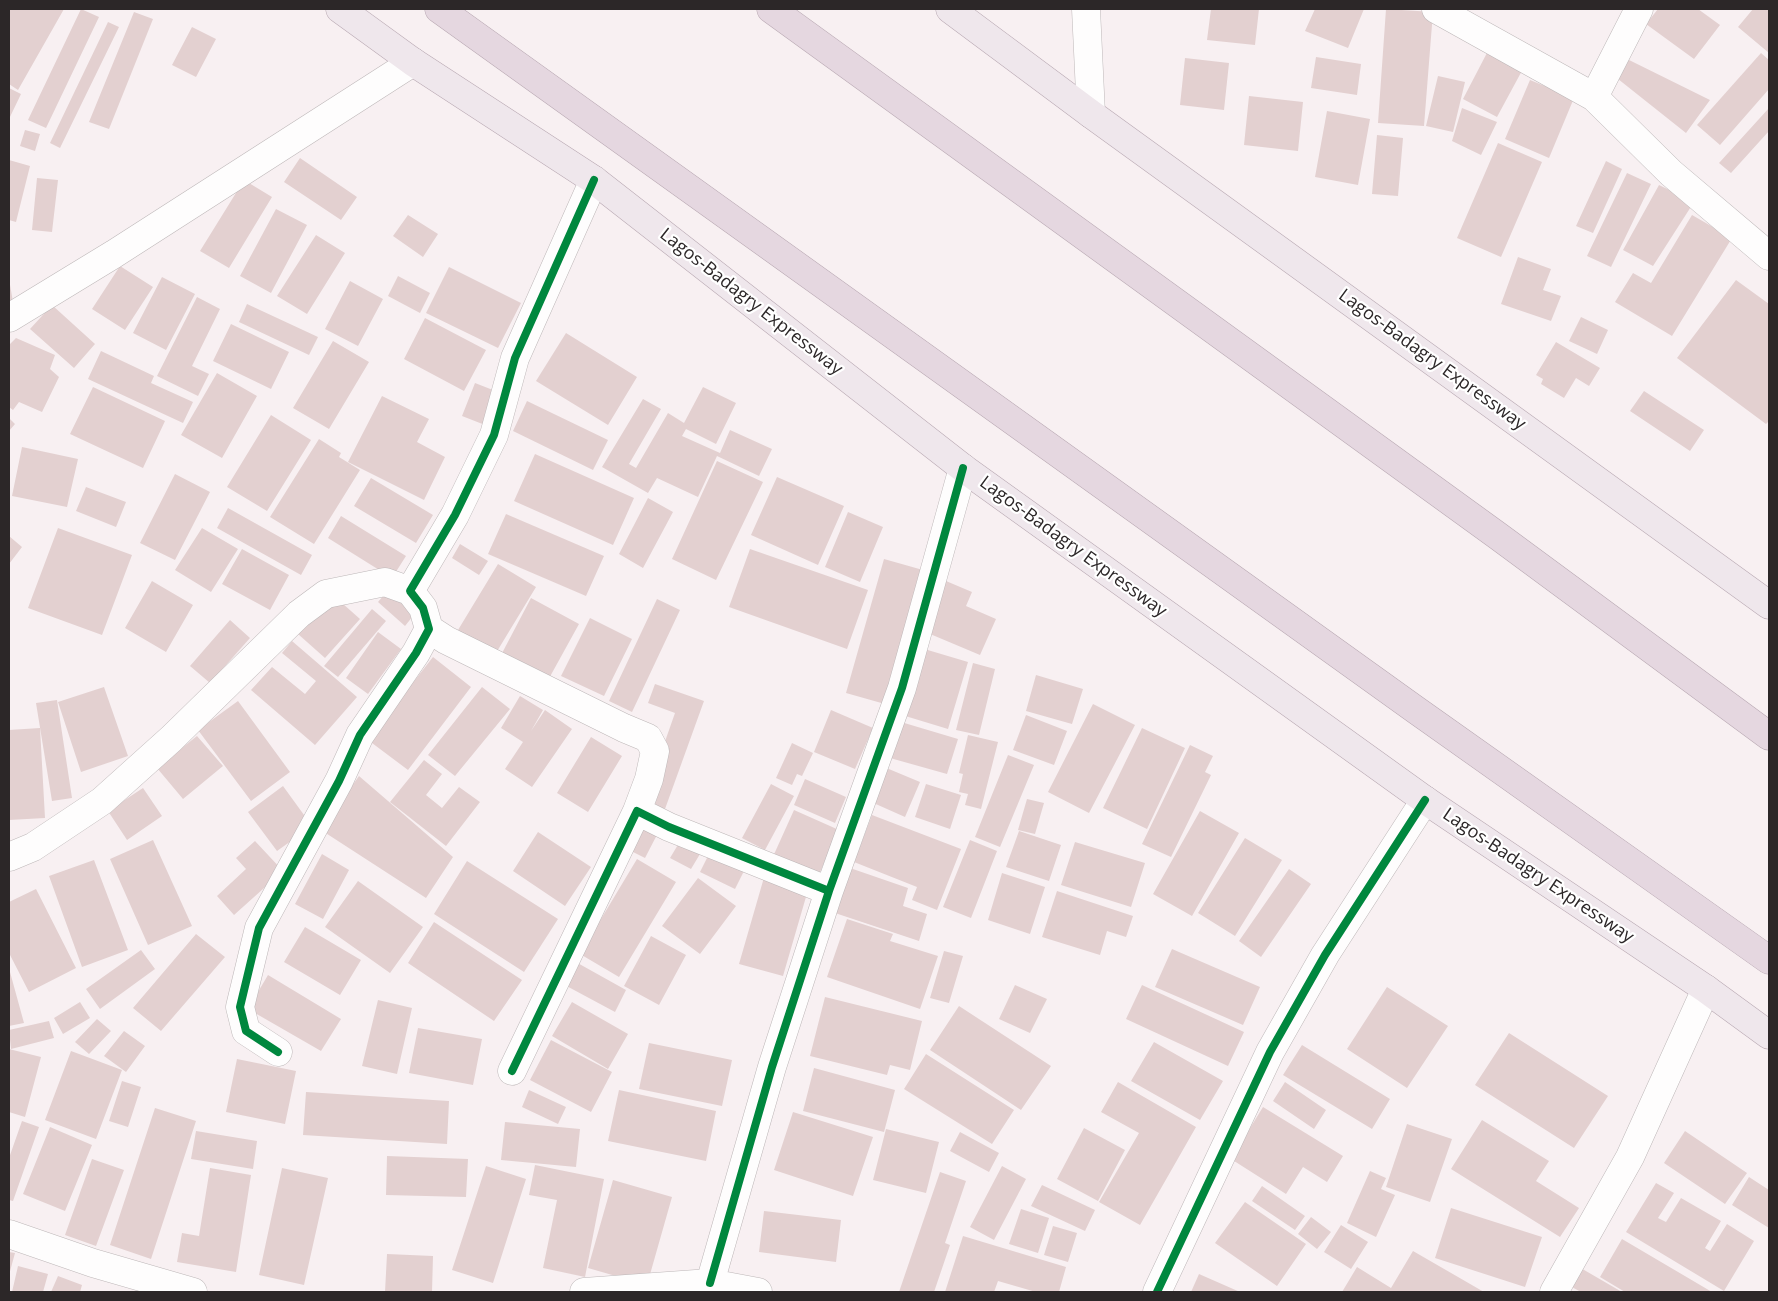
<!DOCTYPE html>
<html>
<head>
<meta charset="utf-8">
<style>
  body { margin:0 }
  #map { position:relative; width:1778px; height:1301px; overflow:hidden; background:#f8f0f2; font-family:"Open Sans",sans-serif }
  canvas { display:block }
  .frame { position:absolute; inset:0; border:10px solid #2c2728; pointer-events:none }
</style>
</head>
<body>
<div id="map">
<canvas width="1778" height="1301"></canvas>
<div class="frame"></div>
</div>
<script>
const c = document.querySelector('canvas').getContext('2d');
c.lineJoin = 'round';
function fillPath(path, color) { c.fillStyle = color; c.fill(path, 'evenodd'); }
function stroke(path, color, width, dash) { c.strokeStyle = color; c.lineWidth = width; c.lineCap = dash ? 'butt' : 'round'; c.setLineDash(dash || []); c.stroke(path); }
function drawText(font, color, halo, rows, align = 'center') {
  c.font = font + ' "Open Sans",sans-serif'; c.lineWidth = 4.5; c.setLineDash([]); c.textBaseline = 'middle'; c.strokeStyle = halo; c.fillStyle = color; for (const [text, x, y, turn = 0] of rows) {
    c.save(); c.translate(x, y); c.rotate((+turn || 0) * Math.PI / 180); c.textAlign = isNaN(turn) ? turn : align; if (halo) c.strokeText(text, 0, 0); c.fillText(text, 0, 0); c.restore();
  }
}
fillPath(new Path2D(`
  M9 9H64L18 90 9 84Z
  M81 9 99 17 46 128 28 120Z
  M1211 9H1259L1255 45 1207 40Z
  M1315 9H1364L1348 48 1305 31Z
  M1386 9 1433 12 1424 126 1378 123Z
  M1658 9H1698L1720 25 1694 59 1646 24Z
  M1753 9H1769V53L1738 27Z
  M134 12 153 19 109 129 89 122Z
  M108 22 119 27 60 148 50 143Z
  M192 27 216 39 196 77 172 65Z
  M1489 49 1524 67 1497 117 1463 99Z
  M1761 53 1769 60V89L1720 145 1697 125Z
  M1316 57 1361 64 1357 95 1311 88Z
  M1623 57 1710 100 1686 133 1613 75Z
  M1185 58 1229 63 1224 110 1180 105Z
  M1438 76 1465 82 1453 132 1426 126Z
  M1530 80 1574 98 1549 158 1505 139Z
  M9 88 21 94 9 119Z
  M1249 96 1303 102 1298 151 1244 145Z
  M1462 108 1497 122 1481 155 1452 141Z
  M1769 108V131L1731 173 1719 163Z
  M1327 111 1370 119 1358 185 1315 177Z
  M25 130 40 134 35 151 20 146Z
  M1377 135 1403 138 1398 196 1372 194Z
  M1498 143 1542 162 1501 257 1457 238Z
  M300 158 357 197 341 220 284 182Z
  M9 160 30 166 16 222 9 220Z
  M1606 161 1622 169 1593 233 1576 226Z
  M1627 173 1651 184 1611 267 1587 256Z
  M37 178 58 180 52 232 32 230Z
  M244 180 272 197 229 268 200 251Z
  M1659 185 1694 202 1653 266 1623 250Z
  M276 209 307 225 271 293 240 276Z
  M408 215 438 234 423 257 393 236Z
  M1692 215 1732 238 1672 336 1615 302 1633 273 1651 283Z
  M316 235 345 253 307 314 277 296Z
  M1518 257 1551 269 1543 290 1561 296 1551 321 1501 304Z
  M120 266 153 287 125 330 92 309Z
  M449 267 521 303 498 348 426 313Z
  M398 276 430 293 420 313 388 296Z
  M162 277 195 294 166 350 133 333Z
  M9 279 13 302H9Z
  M1736 280 1769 304V421L1766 424 1677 358Z
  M350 281 383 299 358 346 325 329Z
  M197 297 220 309 192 366 209 374 198 396 157 376Z
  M247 304 318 337 309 355 239 322Z
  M52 305 95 344 74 368 30 329Z
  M1581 317 1608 330 1597 354 1569 341Z
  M425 318 486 350 464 391 404 359Z
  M231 324 289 352 271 389 213 361Z
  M566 333 637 377 608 425 536 381Z
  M16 338 55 355 50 369 59 377 42 412 19 402 13 410 9 407V345Z
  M333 341 369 362 329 429 293 408Z
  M1556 342 1600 368 1589 386 1576 378 1564 398 1541 384 1543 379 1536 375Z
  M101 351 154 376 151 383 193 402 183 423 88 379Z
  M217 373 257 396 222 458 181 435Z
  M475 383 498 392 485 425 462 416Z
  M93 387 165 421 143 468 70 434Z
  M703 387 736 403 716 444 686 429 682 436 720 453 730 430 772 449 759 476 717 456 698 497 657 478 648 493 602 467 643 399 661 409 629 464 636 468 668 413 684 423Z
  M1644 391 1704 430 1690 451 1630 411Z
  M382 396 429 419 417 442 445 457 424 500 348 462Z
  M527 401 608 440 593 470 513 431Z
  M271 415 311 440 267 511 227 487Z
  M9 418 15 424 9 431Z
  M319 439 341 453 339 457 360 470 314 544 270 517Z
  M22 447 78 459 67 507 12 496Z
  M535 454 634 498 613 545 514 501Z
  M717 461 763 482 716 580 672 559Z
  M175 474 210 492 175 560 140 543Z
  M777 477 844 506 818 565 751 535Z
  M371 478 433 515 416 543 354 506Z
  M86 487 126 502 116 527 76 511Z
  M648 498 673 512 643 568 619 554Z
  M228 508 312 555 301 575 217 528Z
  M848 512 883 527 860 582 825 567Z
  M506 514 604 556 586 596 488 554Z
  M341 516 406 556 392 578 328 538Z
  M58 528 132 555 102 635 28 608Z
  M202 528 238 549 211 592 175 570Z
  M9 536 22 547 9 564Z
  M460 544 488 561 479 575 452 558Z
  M242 549 289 575 270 610 222 584Z
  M750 549 868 590 847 649 729 607Z
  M884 559 930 572 892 706 846 693Z
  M498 564 536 587 496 653 458 630Z
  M152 581 193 605 166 652 125 628Z
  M946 581 972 592 966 606 996 619 980 655 923 631Z
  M390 588 417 611 405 626 378 602Z
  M333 595 360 619 325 658 298 634Z
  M531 598 579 624 547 682 500 657Z
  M657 599 680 610 632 712 609 701Z
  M372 609 386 621 338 677 324 666Z
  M590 618 632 639 604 696 561 676Z
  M230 620 250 638 210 683 190 666Z
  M378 632 401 649 368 694 346 678Z
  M292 641 357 697 315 745 251 690 272 667 305 694 316 681 282 653Z
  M921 648 968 662 948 729 902 715Z
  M433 657 471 687 408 770 368 740Z
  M973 663 995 669 979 735 956 730Z
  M1036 675 1083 689 1072 724 1026 711Z
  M655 684 704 701 665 809 644 801 675 713 648 703Z
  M104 687 128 756 81 772 58 702Z
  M482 687 510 709 455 776 428 755Z
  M520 696 543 710 531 731 545 710 572 729 532 787 505 769 523 742 501 728Z
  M57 700 72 798 52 801 36 703Z
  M238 701 290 772 251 801 198 730Z
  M1093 704 1135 725 1089 813 1048 792Z
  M831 710 873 728 855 769 814 752Z
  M1026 715 1067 731 1054 765 1013 750Z
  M901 722 958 739 947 774 890 758Z
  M40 728 45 818 9 820V730Z
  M1142 728 1185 748 1147 829 1103 808Z
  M968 735 998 742 981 809 965 805 968 794 959 792 963 774 959 773Z
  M197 736 223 766 183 799 157 768Z
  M591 737 622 756 588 812 557 793Z
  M792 743 813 753 802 776 797 774 792 785 776 778Z
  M1190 745 1213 756 1205 772 1211 775 1171 857 1142 844Z
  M1008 755 1034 765 1000 847 975 837Z
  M424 760 442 774 426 795 442 808 459 787 480 802 446 846 390 802Z
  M884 767 920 782 905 817 869 801Z
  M359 776 453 857 426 898 321 830Z
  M805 779 846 797 835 823 794 805Z
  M771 784 794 796 765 850 742 838Z
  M926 784 961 795 950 829 915 817Z
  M283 786 312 826 277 851 248 812Z
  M143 788 162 816 127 840 108 811Z
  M1027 799 1044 803 1035 834 1018 830Z
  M794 810 839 830 816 881 771 861Z
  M1200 811 1239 833 1192 916 1153 894Z
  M872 815 961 849 937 910 912 900 917 887 854 862Z
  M640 819 660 829 645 858 625 848Z
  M1019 831 1061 845 1049 881 1006 867Z
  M538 832 591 867 565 906 513 871Z
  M682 838 703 849 691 869 670 858Z
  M1245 838 1282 860 1235 936 1198 913Z
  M153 840 192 926 148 945 110 859Z
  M970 840 997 851 971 918 943 907Z
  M255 841 283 871 234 915 217 896 246 869 236 858Z
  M1075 842 1145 863 1131 907 1061 885Z
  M322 854 349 870 323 919 295 904Z
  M709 854 744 871 735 889 700 872Z
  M637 859 676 882 619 977 580 954Z
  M94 860 128 950 82 967 49 876Z
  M467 861 558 919 524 972 434 914Z
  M850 868 908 888 903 906 927 914 919 941 835 913Z
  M1289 869 1311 884 1261 957 1239 941Z
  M1002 873 1045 887 1030 934 988 920Z
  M765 874 808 890 783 976 739 964Z
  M698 878 736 906 700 954 662 926Z
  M358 881 423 927 390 973 325 927Z
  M36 889 76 968 29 992 9 953V902Z
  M1057 891 1133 916 1126 937 1107 931 1100 955 1042 937Z
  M847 919 893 934 890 941 938 956 920 1009 827 977Z
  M434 922 522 980 494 1021 408 963Z
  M305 927 361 960 340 995 284 962Z
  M196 934 225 957 161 1031 133 1008Z
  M651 936 686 955 659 1005 624 986Z
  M1172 949 1260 987 1243 1025 1155 987Z
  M141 950 155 969 100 1009 86 989Z
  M944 951 963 956 949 1003 930 998Z
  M574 961 626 990 615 1012 561 983Z
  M9 972H10L24 1023 9 1026Z
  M268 975 341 1019 321 1051 248 1009Z
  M1015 985 1047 999 1030 1033 999 1019Z
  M1142 985 1244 1032 1228 1066 1126 1019Z
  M1387 987 1448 1026 1407 1088 1347 1049Z
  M825 997 922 1021 910 1070 890 1065 887 1075 810 1056Z
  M378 1000 412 1008 397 1074 362 1066Z
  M80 1002 90 1018 63 1034 54 1018Z
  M572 1002 628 1034 608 1069 552 1036Z
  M959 1006 1051 1066 1021 1110 930 1050Z
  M97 1019 111 1031 89 1054 75 1042Z
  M49 1021 54 1038 11 1049 9 1030Z
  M418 1028 482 1039 473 1085 409 1073Z
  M124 1031 145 1046 126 1072 104 1056Z
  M1509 1033 1608 1096 1574 1148 1475 1085Z
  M551 1040 612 1072 591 1112 530 1080Z
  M1154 1042 1223 1081 1200 1120 1131 1081Z
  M649 1043 732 1060 722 1106 639 1089Z
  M1302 1045 1390 1099 1372 1129 1283 1075Z
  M9 1049 41 1057 25 1117 9 1112Z
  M71 1051 122 1070 96 1139 45 1120Z
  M926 1054 1014 1110 992 1144 904 1089Z
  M237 1059 296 1071 285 1124 226 1112Z
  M814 1068 895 1090 884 1132 803 1111Z
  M122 1081 141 1087 128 1127 109 1121Z
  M1118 1082 1196 1127 1140 1225 1099 1202 1139 1133 1101 1112Z
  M1285 1082 1326 1110 1314 1129 1273 1101Z
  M529 1090 566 1107 558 1124 522 1107Z
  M619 1090 716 1111 706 1161 608 1141Z
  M306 1092 449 1101 447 1144 303 1135Z
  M1263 1107 1343 1156 1327 1182 1303 1167 1286 1194 1231 1159Z
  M155 1108 196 1121 151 1259 110 1245Z
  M793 1112 873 1137 853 1196 774 1170Z
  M1482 1120 1549 1161 1536 1181 1579 1208 1560 1237 1451 1169Z
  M22 1121 39 1127 13 1201 9 1200V1158Z
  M505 1122 580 1129 576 1167 501 1160Z
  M1407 1124 1452 1139 1430 1202 1386 1187Z
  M50 1127 92 1145 65 1211 23 1194Z
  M1084 1128 1125 1150 1098 1201 1057 1179Z
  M886 1129 939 1142 926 1193 873 1180Z
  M196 1131 257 1141 253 1169 191 1159Z
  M1685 1131 1747 1173 1725 1204 1664 1163Z
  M960 1132 999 1153 989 1172 950 1151Z
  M387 1156 468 1159 466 1197 386 1195Z
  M92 1159 124 1170 96 1246 65 1235Z
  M535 1165 604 1179 585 1277 543 1268 557 1200 529 1195Z
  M486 1166 526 1179 493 1283 452 1270Z
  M1002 1166 1026 1179 994 1240 970 1227Z
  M210 1168 251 1175 236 1272 177 1262 182 1233 199 1236Z
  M282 1168 328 1178 304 1285 259 1275Z
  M1370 1171 1386 1178 1381 1189 1395 1195 1376 1237 1347 1223Z
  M940 1172 966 1181 945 1243 950 1245 934 1292H899Z
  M1749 1177 1769 1190V1228L1732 1205Z
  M613 1180 672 1197 647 1285 588 1268Z
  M1656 1183 1674 1193 1658 1218 1666 1222 1681 1198 1721 1221 1705 1248 1710 1251 1727 1224 1754 1241 1724 1291 1626 1232Z
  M1042 1185 1095 1210 1085 1231 1031 1206Z
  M1262 1186 1305 1216 1295 1230 1252 1201Z
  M1245 1202 1306 1244 1277 1286 1215 1243Z
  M1451 1208 1542 1237 1525 1287 1435 1258Z
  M1021 1209 1049 1218 1038 1253 1009 1244Z
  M764 1211 841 1220 836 1262 759 1252Z
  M1311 1217 1331 1232 1317 1249 1298 1234Z
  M1341 1225 1368 1242 1351 1269 1324 1252Z
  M1053 1226 1077 1233 1068 1262 1044 1255Z
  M963 1236 1066 1267 1059 1292H1036L998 1281 994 1292H945Z
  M1622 1239 1712 1292H1625L1600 1277Z
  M1413 1251 1484 1292H1342L1357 1267 1391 1288Z
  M9 1252 15 1253 9 1275Z
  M387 1254 433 1256 432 1292H385Z
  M18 1266 48 1274 43 1292H12Z
  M1579 1267 1622 1292H1581L1568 1285Z
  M1199 1274 1240 1292H1191Z
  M58 1276 82 1285 80 1292H51Z`), '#e3d0d0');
const minor = new Path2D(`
  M1086 9 1091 114
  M1436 9 1594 97 1671 173 1769 256
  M1594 97 1639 9
  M9 318 114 254 413 62
  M429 629 446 640 624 728 648 738 655 751 649 779 637 811
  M9 857 33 847 102 801 171 739 299 614 326 594 385 582 410 591
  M278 1052 246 1031 240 1007 259 928 339 781 360 735 416 653 429 629 423 608 410 591 455 515 494 435 515 358 594 180
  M512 1071 637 811 669 827 829 891
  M9 1234 93 1263 193 1292
  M710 1283 772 1067 829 891 902 688 963 468
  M584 1292 710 1283 758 1292
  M1157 1292 1270 1052 1325 955 1425 800
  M1554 1292 1630 1157 1706 989`);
const major = new Path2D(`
  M340 9 413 62 594 180 963 468 1425 800 1706 989 1769 1035
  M950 9 1091 114 1769 605`);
const highway = new Path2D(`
  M439 9 1416 710 1769 960
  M771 9 1498 536 1769 736`);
stroke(minor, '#bdb7b8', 29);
stroke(major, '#b8a8b2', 29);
stroke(highway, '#b8a8b2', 29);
stroke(minor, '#fefdfd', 28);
stroke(major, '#efe7ec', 28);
stroke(highway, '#e5d7e0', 28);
stroke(new Path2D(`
  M278 1052 246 1031 240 1007 259 928 339 781 360 735 416 653 429 629 423 608 410 591 455 515 494 435 515 358 594 180
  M512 1071 637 811 669 827 829 891
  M710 1283 772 1067 829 891 902 688 963 468
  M1157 1292 1270 1052 1325 955 1425 800`), '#00873e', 8);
drawText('18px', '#2c2728', '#fff', [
  ["Lagos-Badagry Expressway",751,302,38],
  ["Lagos-Badagry Expressway",1432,360,36],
  ["Lagos-Badagry Expressway",1073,547,36],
  ["Lagos-Badagry Expressway",1538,876,34]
]);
</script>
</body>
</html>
